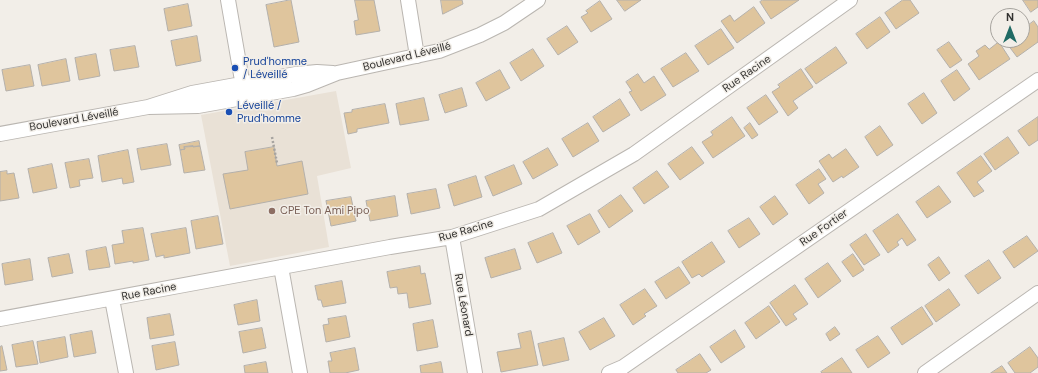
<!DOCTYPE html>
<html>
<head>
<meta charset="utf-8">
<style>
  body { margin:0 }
  #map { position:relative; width:1038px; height:373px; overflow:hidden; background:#f2eee8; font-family:"DM Sans",sans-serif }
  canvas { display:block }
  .north { position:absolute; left:990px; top:8px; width:40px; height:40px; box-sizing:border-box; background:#f2eee8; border:1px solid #a6a39e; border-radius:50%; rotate:0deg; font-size:11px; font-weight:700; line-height:16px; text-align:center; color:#333230 }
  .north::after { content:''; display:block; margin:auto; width:14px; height:18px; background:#206a64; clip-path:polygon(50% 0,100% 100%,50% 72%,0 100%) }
</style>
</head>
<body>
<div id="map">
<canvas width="1038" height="373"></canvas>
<div class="north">N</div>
</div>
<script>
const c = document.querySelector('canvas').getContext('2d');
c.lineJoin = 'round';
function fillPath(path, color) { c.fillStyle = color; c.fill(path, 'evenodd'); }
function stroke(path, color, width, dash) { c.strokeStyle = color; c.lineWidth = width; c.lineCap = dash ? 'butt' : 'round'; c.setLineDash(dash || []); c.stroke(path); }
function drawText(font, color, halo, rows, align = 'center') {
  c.font = font + ' "DM Sans",sans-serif'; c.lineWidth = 3; c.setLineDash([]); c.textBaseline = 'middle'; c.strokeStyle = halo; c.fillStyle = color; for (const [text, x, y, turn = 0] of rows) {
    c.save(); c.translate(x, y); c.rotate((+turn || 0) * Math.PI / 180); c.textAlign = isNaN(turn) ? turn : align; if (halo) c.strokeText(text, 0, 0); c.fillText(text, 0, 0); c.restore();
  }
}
fillPath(new Path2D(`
  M336 91 351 168 317 176 329 247 230 266 201 115Z`), '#e9e1d6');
const building = new Path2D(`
  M291 0 299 42 274 47 266 5Z
  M355 0H374L380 31 356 35 354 21 358 20Z
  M441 0H462L463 4 443 14Z
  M617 0H641L625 11Z
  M763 0H799L771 19 760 2Z
  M903 0H910L919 13 896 29 885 13Z
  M1023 0H1038V7L1031 12Z
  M600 1 612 19 591 32 581 17 588 13 586 11Z
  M188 4 192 26 168 31 164 9Z
  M754 7 765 23 737 43 721 21 730 15 734 21Z
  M880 17 890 32 867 49 856 34Z
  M1034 21 1038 27V42L1017 57 1005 41 1007 40H1022V30Z
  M567 26 578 42 558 55 547 39Z
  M721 29 734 48 708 65 695 46Z
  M197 36 201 61 176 66 171 41Z
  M949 42 962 60 950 68 937 50Z
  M999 42 1010 59 979 80 968 64 979 56 976 51 985 45 989 49Z
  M135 46 139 67 114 71 110 50Z
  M836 47 847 63 816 84 805 69Z
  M533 49 544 66 521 81 510 63Z
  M686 53 699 71 673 87 661 69Z
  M96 54 100 76 79 80 75 58Z
  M66 59 70 81 42 86 38 65Z
  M30 65 34 86 6 91 2 70Z
  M801 69 813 87 793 101 798 108 788 116 772 92 780 87 778 85Z
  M500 70 510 88 486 101 476 83Z
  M957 70 970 89 954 101 941 81Z
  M638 74 644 83 654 76 666 95 641 111 629 92 632 91 626 82Z
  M462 88 467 106 445 113 439 95Z
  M924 93 937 113 922 124 908 104Z
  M766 95 778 112 759 125 747 108Z
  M424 98 429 120 400 125 396 104Z
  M620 99 630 115 603 132 593 117Z
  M385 104 389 123 357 129V132L348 134 344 113 352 112V110Z
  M732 117 745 136 713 158 702 142 713 135 711 132Z
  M1038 117V140L1029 146 1018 131Z
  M588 123 599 141 573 157 562 139Z
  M750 123 758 135 752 139 744 128Z
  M880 126 893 145 877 156 865 137Z
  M1008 137 1019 153 995 170 984 154Z
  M199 141 200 146 184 147 185 149 180 150 179 145Z
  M167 144 171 165 141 170 137 149Z
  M193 146V147L200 146 205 170 184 173 180 150 185 149 184 147Z
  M274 147 277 166 302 161 308 194 230 209 223 174 248 170 245 152Z
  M692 147 704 163 680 180 668 164Z
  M548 148 558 165 533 179 523 162Z
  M846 149 859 167 843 178 842 176 833 182 819 161 829 154 832 158Z
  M128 150 134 182 123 184 122 178 102 182 98 156Z
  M981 156 992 171 977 182 984 191 974 197 957 173Z
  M89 159 93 178 79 180 80 186 70 188 65 163Z
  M52 164 57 188 33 193 28 169Z
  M514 165 522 184 493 196 485 177Z
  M819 169 826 179 818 184 824 193 809 204 796 185Z
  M7 171V174L14 173 19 198 0 201V172Z
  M657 171 669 187 644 204 633 188Z
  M476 176 482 197 454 206 448 185Z
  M939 186 951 202 927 218 916 202Z
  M436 189 440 208 411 214 407 194Z
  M621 195 633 211 609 228 598 211Z
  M395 196 398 216 370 221 366 201Z
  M775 196 788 214 773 225 760 207Z
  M351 197 356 221 331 226 326 201Z
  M590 214 600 232 578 245 567 226Z
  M898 214 916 240 907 246 902 238 897 242 899 245 888 253 873 231Z
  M218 216 223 244 196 249 191 221Z
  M749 218 760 234 739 248 728 231Z
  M143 228 149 260 133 263V261L115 264 112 245 124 243 122 231Z
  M186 228 190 253 164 258V255L156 257 151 234Z
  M553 233 562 253 537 263 528 243Z
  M866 234 880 255 864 265 850 245Z
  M1027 236 1038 251 1014 268 1003 252Z
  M712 242 725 262 702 277 699 274 692 278 682 262Z
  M106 247 110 267 89 270 86 251Z
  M515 249 521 269 491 278 485 258Z
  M69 254 73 273 52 277 48 258Z
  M853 254 864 270 853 277 842 262Z
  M939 257 950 273 939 281 928 265Z
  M30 259 33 280 5 285 2 264Z
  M989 260 1001 278 978 294 965 276Z
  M828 263 841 281 818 298 805 279Z
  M420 266 421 274 425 273 431 304 409 308 407 293 398 294 397 287 390 288 387 272Z
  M679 267 690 283 666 299 655 282Z
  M342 281 346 303 323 307 321 300H318L315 286Z
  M795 285 808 304 793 314 797 319 786 326 770 303Z
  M645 289 657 306 644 314 646 316 633 325 620 305Z
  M949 289 960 305 936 322 925 306Z
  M257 300 260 321 238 325 234 305Z
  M769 306 780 322 756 339 745 323Z
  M922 307 933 324 902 345 891 328Z
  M170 314 174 335 150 339 147 318Z
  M346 316 350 337 326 342 323 325 329 324 328 319Z
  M604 318 615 336 590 350 579 332Z
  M433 320 438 347 417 351 413 324Z
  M835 327 840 334 830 341 826 334Z
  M262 328 266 348 243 353 239 332Z
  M735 330 745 347 721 363 710 347Z
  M92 331 96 353 74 357 70 335Z
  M531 331 538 365 501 372 497 352 521 348 518 334Z
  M878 336 890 353 868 368 856 350Z
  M65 337 68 357 40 363 37 342Z
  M564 338 569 360 543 366 538 344Z
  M33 341 38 364 16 367 12 345Z
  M175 342 179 365 156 370 152 346Z
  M2 346 7 370 0 371V347Z
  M1030 347 1038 358V367L1030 373H1015L1008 363Z
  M355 348 359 370 345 373H330L328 361H332L330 353Z
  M700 354 711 370 706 373H678L676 370Z
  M842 358 852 373H822L821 372Z
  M266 362 268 373H245L244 366Z
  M441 362 443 373H421L420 366Z
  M1002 366 1007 373H991Z`);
fillPath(building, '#dfc59d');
stroke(building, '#b4b0ab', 1);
const street = new Path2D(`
  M228 0 244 92
  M408 0 417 56
  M148 107 198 106 293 89 307 85 337 73 439 51 480 35 504 23 538 0
  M0 134 148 107 192 93 296 74 317 72 333 73
  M452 237 475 373
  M281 267 300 373
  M112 299 126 373
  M0 319 390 247 452 237 539 209 634 154 850 0
  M609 373 623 367 1038 80
  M925 373 1038 293`);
stroke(street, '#bab6b1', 16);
stroke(new Path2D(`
  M272 137 277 163`), '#a7a4a0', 2.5, [2, 2]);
stroke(street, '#fff', 14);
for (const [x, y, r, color] of [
  [235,68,4,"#1a4fb4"],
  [229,112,4,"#1a4fb4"],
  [272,211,4,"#8d6e63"]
]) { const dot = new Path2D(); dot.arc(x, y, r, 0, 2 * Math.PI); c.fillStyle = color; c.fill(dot); stroke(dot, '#f2eee8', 1.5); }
drawText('11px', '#333230', '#f2eee8', [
  ["Boulevard Léveillé",407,57,-14],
  ["Rue Racine",747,74,-35],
  ["Boulevard Léveillé",74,120,-10],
  ["Rue Fortier",824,228,-35],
  ["Rue Racine",466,231,-16],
  ["Rue Racine",149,292,-11],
  ["Rue Léonard",463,305,80]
]);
drawText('11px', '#164399', '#f2eee8', [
  ["Prud'homme",243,62],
  ["/ Léveillé",243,75],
  ["Léveillé /",237,106],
  ["Prud'homme",237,119]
], 'left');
drawText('11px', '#785e54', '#f2eee8', [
  ["CPE Ton Ami Pipo",280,211]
], 'left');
</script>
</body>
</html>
